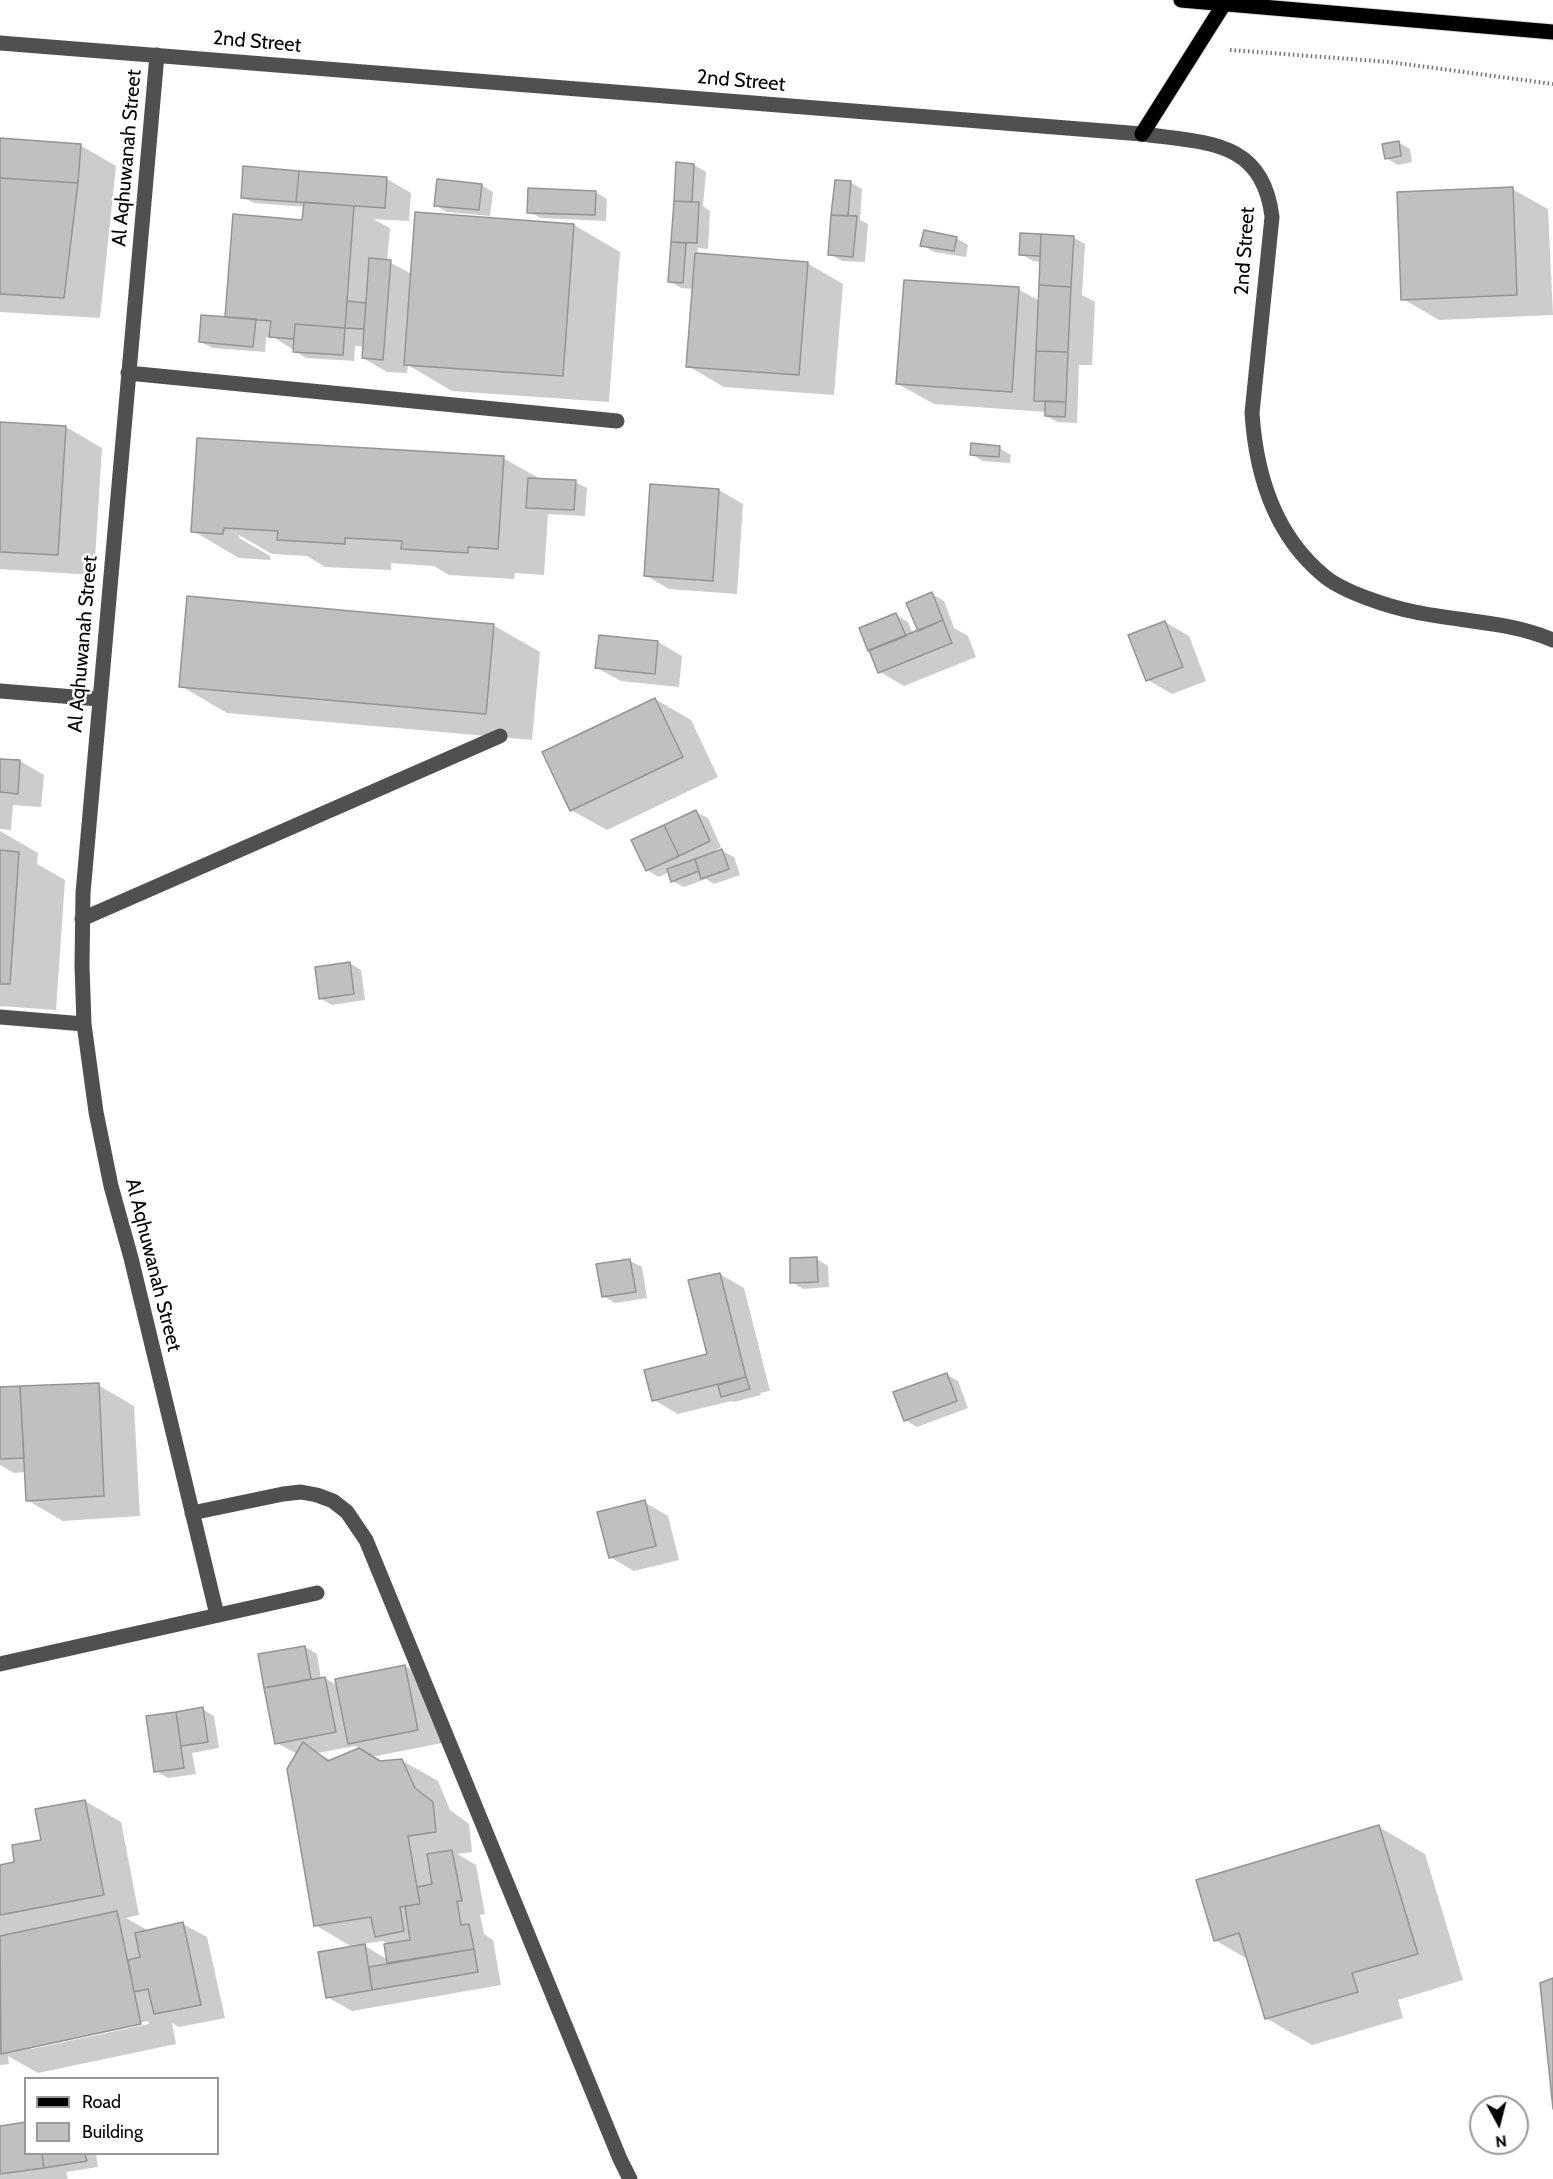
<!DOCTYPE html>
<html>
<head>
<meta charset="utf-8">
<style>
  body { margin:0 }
  #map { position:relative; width:1553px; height:2179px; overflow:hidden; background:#fff; font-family:Cabin,sans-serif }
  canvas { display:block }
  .legend { position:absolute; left:24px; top:2077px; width:195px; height:78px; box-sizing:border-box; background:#fff; border:2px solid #999; margin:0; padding:8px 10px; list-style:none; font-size:18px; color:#000 }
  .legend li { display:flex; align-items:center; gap:12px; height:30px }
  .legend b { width:30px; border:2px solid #999 }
  .north { position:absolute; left:1469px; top:2095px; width:60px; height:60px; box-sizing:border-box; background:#fff; border:2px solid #999; border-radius:50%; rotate:173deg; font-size:16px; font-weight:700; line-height:24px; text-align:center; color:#000 }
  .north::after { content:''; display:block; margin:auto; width:21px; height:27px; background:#000; clip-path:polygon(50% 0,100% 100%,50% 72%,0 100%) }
</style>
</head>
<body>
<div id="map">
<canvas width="1553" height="2179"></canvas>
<ul class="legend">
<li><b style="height:8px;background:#000"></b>Road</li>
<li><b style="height:16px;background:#c0c0c0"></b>Building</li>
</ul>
<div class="north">N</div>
</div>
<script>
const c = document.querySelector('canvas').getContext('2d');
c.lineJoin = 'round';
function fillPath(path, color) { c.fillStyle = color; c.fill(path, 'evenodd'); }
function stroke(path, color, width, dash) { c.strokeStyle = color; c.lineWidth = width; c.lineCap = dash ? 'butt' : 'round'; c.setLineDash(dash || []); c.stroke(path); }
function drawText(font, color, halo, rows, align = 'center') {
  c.font = font + ' Cabin,sans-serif'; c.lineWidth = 5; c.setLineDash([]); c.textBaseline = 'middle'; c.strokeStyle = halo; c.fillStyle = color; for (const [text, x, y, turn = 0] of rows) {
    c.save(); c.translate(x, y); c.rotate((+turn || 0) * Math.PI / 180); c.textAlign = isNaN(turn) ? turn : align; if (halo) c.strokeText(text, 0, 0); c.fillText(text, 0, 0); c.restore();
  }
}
fillPath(new Path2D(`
  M0 139 80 145 116 166 100 318 0 312Z
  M1398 142 1410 149 1412 162 1398 165 1386 158Z
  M678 164 694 165 706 172 703 206 710 211 708 249 698 248 697 255 807 263 843 284 834 395 724 387 688 366 694 289 681 288 670 281Z
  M300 172 387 179 411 193 409 221 373 219 390 228 387 261 412 274 574 225 620 252 609 402 452 391 408 365 407 373 387 372 363 358 364 346H355L354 361 306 358 275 338 266 337 265 352 213 348 201 342 226 318 304 221 305 207 254 203 242 197Z
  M850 182 862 189 860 220 868 224 865 262 842 261 830 254Z
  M481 185 493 192 490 216 447 212 435 205Z
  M1512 189 1548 209 1553 315 1439 320 1403 299Z
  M595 192 607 199 606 221 541 218 529 212Z
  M1022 235 1073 237 1085 244 1082 295 1095 302 1092 365H1079L1077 423 1058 422 1046 416V412L934 404 898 384 1018 289 1040 301 1041 262 1033 261 1021 254Z
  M956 238 968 245 966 257 934 252 922 245Z
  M0 423 66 427 102 448 94 575 0 569Z
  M999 448 1011 455 1010 463 983 461 971 454Z
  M503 458 542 480 575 482 587 488 585 516 548 514 544 575 515 573 514 579 449 575 434 566 391 563V570L325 567 307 556 272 554 239 535V538L270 556V560L239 558 193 531Z
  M652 485 719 490 743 504 737 594 669 589 645 575Z
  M932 594 944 601 954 628 968 636 976 657 904 686 880 672 896 615 908 622 913 634 920 631Z
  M1165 622 1189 636 1206 681 1172 694 1148 680Z
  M493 625 540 652 532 740 227 713 181 686Z
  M600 636 658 642 682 656 679 687 621 681 597 668Z
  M655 699 691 720 718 777 607 830 571 810Z
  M0 760 20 761 44 775 41 807 13 805 11 830 0 829Z
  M696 812 708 818 721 847 714 851 715 853 722 851 734 857 740 875 714 884 706 879 684 887 672 881 669 872 659 877 647 870Z
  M0 831 38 853 37 864 65 880 56 1010 0 1006Z
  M350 963 361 970 365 1000 332 1005 320 998Z
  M817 1259 828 1266 829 1287 803 1289 792 1282Z
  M630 1261 642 1267 647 1298 615 1303 603 1296Z
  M720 1274 744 1288 770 1391 760 1393 761 1395 734 1402 731 1401 678 1414 654 1400 709 1355Z
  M947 1375 958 1381 968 1408 917 1427 905 1420Z
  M98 1385 134 1406 140 1516 63 1521 27 1500 26 1472 14 1473 0 1465V1388Z
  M644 1502 668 1516 679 1560 634 1571 610 1557Z
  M305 1647 317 1654 321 1679 325 1678 338 1686 405 1666 429 1680 442 1743 371 1757 381 1763 401 1760 438 1781 450 1810 469 1824 472 1852 457 1854 476 1865 485 1914 480 1915 484 1934 493 1940 501 1985 352 2011 327 1997 354 1948 315 1925 297 1754 277 1743 260 1655ZM355 1746 361 1749 332 1761 318 1753ZM383 1941 390 1945 388 1960 362 1944Z
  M202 1709 214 1716 219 1748 192 1753 196 1774 168 1778 156 1771 147 1717Z
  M85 1801 121 1822 139 1915 126 1918 149 1931 183 1924 207 1937 225 2018 179 2027 172 2023 176 2044 38 2073 8 2056 9 2064 0 2065V1866L16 1863ZM148 2021 149 2024 31 2049V2046Z
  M1379 1827 1425 1854 1463 1980 1398 2000 1403 2018 1312 2045 1266 2018 1249 1960 1215 1940Z
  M0 2127 26 2154H96L98 2167 66 2172 68 2179H0Z`), '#0003');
const building = new Path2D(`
  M0 138 81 144 78 183 0 178Z
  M1399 141 1401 156 1385 159 1382 144Z
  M676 162 694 164 692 202 674 201Z
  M243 166 299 171 296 202 241 198Z
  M299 171 387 177 385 208 296 202Z
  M0 178 78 183 64 298 0 294Z
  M437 179 482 184 479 210 434 206Z
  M835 180 851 181 848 216 831 215Z
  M1513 187 1517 295 1401 300 1397 192Z
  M528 188 596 191 595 215 527 213Z
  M674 201 699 202 697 243 671 242Z
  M304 202 354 206 345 328 295 324 294 339 269 337 271 321 225 317 233 214 302 220Z
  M415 212 574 224 563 376 404 365Z
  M831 215 857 216 853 257 828 255Z
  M924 230 957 237 954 251 920 246Z
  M1020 233 1041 234 1040 256 1019 255Z
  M1041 234 1074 236 1071 287 1039 285Z
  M671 242 686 243 683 283 668 282Z
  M695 253 808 262 799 375 686 367Z
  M369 258 391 260 383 360 362 358Z
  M904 280 1019 287 1012 392 896 384Z
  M1039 285 1071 287 1068 352 1036 351Z
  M347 301 366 303 364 329 345 328Z
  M201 315 256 319 253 347 199 342Z
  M295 324 345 328 343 355 293 352Z
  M1036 351 1068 352 1066 402 1034 401Z
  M1045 401 1066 402 1065 417 1045 416Z
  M0 422 66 426 58 555 0 552Z
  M197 438 504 456 498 549 468 547V553L401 549 402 541 345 538V544L277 540 278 531 224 528 223 534 191 532Z
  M971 443 1000 446 999 457 970 455Z
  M528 478 576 480 574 510 526 508Z
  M650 484 719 489 713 581 644 576Z
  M932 592 943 620 918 631 906 603Z
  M187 596 494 624 486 714 179 687Z
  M896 613 906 636 868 651 859 628Z
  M943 620 952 643 878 673 869 650Z
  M1165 621 1183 667 1146 681 1128 635Z
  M599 635 658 641 655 674 595 668Z
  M655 698 683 757 570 811 542 752Z
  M0 759 20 760 18 794 0 792Z
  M696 810 710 841 679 856 664 825Z
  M664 825 679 856 646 871 631 840Z
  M722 849 729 869 701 879 695 859Z
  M0 850 19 852 10 984H0Z
  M695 859 699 871 671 882 667 869Z
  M350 962 354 994 319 999 315 967Z
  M817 1257 818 1282 790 1283V1258Z
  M630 1259 636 1292 602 1297 596 1264Z
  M720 1273 746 1377 652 1401 644 1370 707 1354 688 1280Z
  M947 1373 957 1401 904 1421 893 1392Z
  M746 1377 750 1389 721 1397 718 1385Z
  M99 1383 104 1496 26 1501 20 1386Z
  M20 1386 24 1458 0 1459V1387Z
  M645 1500 656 1546 609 1558 597 1512Z
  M305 1646 311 1679 264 1688 258 1654Z
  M405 1665 418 1730 348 1744 335 1679Z
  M325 1677 336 1732 275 1744 264 1688Z
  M203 1707 208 1742 181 1746 176 1712Z
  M176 1712 184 1768 154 1772 146 1716Z
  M303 1742 328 1761 359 1748 380 1761 402 1759 415 1788 433 1802 436 1832 408 1836 420 1904 400 1907 404 1931 375 1937 371 1917 314 1926 287 1769Z
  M85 1800 104 1895 0 1915V1865L14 1862 12 1845 41 1840 35 1809Z
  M1379 1825 1418 1954 1352 1973 1358 1992 1265 2019 1239 1933 1214 1941 1196 1880Z
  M452 1850 462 1901H457L461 1925 469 1924 474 1949 387 1963 384 1944 410 1940 405 1906 420 1904 417 1887 432 1884 427 1854Z
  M117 1911 141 2024 1 2054 0 1936Z
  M183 1922 201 2005 154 2014 148 1989 134 1992 128 1960 140 1957 135 1933Z
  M365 1944 372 1990 326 1998 318 1952Z
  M474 1949 478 1972 372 1990 369 1967Z
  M1553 1978V2109L1540 1983Z
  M26 2122V2154H42L44 2168 0 2174V2126Z
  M42 2154H85L87 2161 44 2168Z`);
fillPath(building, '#c0c0c0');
stroke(building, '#949494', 1.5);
const major = new Path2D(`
  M1181 0 1553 32
  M1142 134 1224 4`);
stroke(major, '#dbdbdb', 17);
stroke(new Path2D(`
  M1230 50 1390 62 1553 84`), '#727272', 4, [1.5, 3]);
stroke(new Path2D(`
  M0 43 1142 134C1205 143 1263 139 1272 217L1252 413C1256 474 1275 535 1323 575 1342 592 1390 607 1415 612 1463 622 1507 621 1553 640
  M157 55 83 893 82 966 84 1024 96 1112 111 1186 131 1258 217 1615
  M128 373 617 421
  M0 691 99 699
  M82 919 500 736
  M0 1017 84 1024
  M192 1513 283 1494 301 1492 317 1495 333 1501 347 1512 366 1540 373 1557 620 2159 630 2179
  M0 1664 317 1593`), '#505050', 15);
stroke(major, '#000', 15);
drawText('20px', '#000', '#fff', [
  ["2nd Street",257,42,5],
  ["2nd Street",741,81,5],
  ["Al Aqhuwanah Street",127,158,-85],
  ["2nd Street",1245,251,-86],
  ["Al Aqhuwanah Street",83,644,-85],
  ["Al Aqhuwanah Street",153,1265,76]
]);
</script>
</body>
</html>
